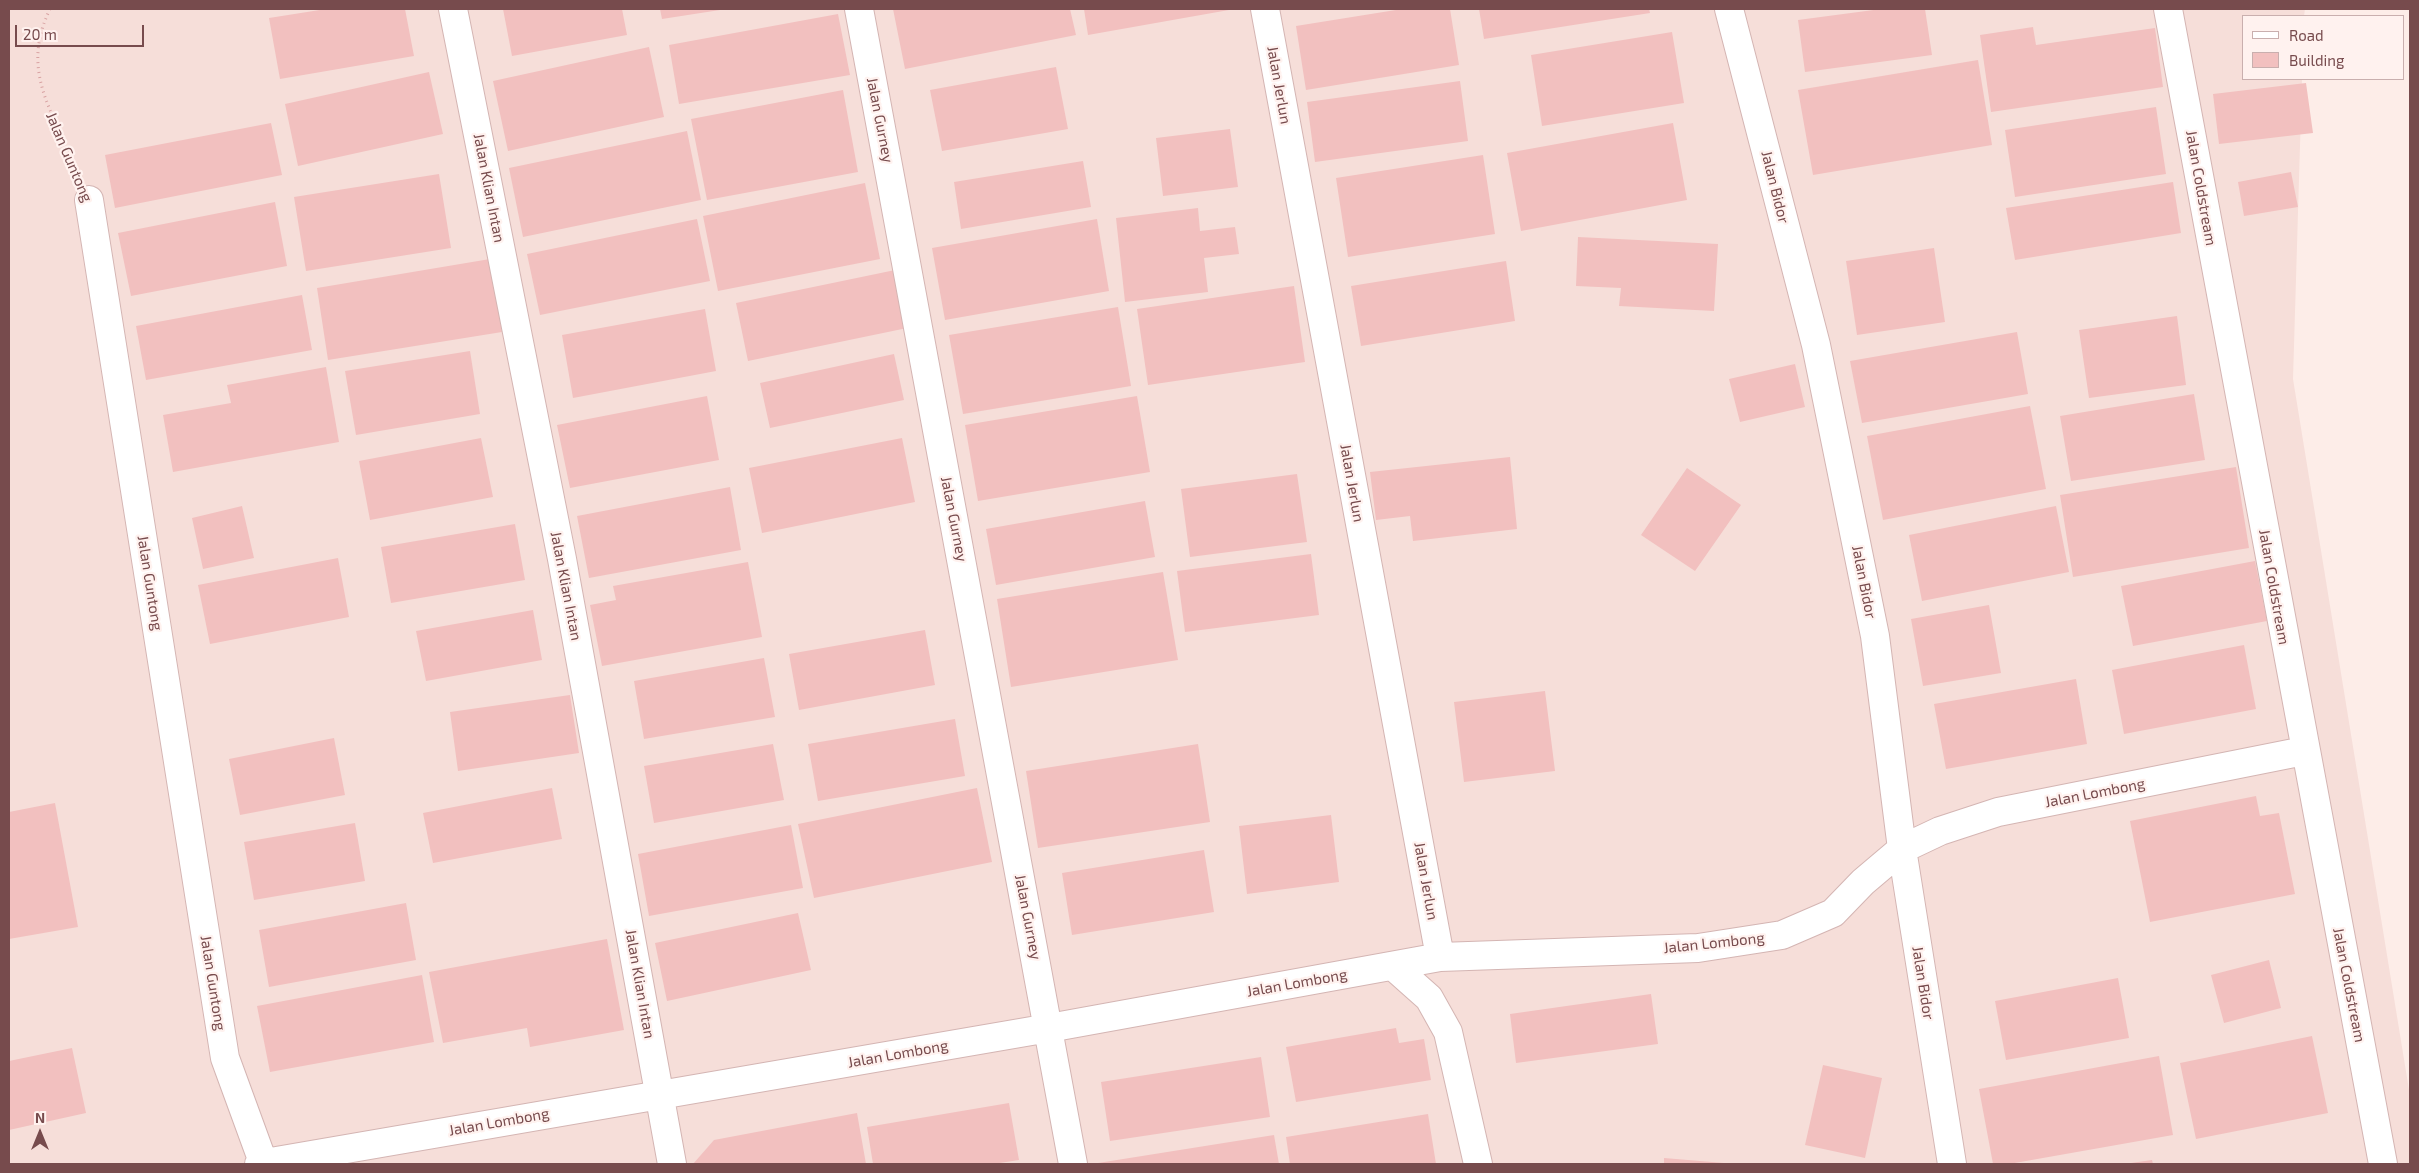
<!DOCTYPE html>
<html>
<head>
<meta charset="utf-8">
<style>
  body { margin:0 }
  #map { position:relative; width:2419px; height:1173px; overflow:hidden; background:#fdede8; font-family:"Exo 2",sans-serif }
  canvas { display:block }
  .frame { position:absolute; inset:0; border:10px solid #774b4d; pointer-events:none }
  .legend { position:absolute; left:2242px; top:15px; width:162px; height:65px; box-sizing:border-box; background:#fff2ef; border:1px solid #c9afae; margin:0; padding:6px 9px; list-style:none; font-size:15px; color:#774b4d }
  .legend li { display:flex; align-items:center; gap:10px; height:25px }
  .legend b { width:25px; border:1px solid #c9afae }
  .north { position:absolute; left:15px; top:1108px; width:50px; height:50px; -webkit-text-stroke:4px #fff2ef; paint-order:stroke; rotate:0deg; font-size:14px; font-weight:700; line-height:20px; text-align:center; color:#774b4d }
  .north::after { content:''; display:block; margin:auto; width:18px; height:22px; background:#774b4d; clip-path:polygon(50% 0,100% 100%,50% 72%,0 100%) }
  .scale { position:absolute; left:15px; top:25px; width:129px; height:22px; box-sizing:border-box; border:2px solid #774b4d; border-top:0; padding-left:6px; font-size:15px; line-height:18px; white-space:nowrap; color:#774b4d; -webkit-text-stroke:4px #fff2ef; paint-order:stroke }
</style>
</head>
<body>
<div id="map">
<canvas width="2419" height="1173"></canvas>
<div class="frame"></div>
<ul class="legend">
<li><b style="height:6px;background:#fff"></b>Road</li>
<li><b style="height:14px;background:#f2c0bf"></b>Building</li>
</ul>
<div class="north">N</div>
<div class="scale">20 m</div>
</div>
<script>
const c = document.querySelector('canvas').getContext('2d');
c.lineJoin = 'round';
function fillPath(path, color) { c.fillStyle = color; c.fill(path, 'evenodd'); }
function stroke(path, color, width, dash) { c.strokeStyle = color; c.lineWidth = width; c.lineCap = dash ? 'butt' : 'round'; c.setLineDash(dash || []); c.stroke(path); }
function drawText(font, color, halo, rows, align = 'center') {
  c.font = font + ' "Exo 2",sans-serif'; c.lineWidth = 4.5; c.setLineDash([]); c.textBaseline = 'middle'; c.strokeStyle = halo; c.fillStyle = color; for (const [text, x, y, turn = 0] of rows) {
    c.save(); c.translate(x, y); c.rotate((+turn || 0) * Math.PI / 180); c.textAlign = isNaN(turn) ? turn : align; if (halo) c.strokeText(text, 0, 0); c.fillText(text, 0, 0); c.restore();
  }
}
fillPath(new Path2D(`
  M9 9H2305L2304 16H2243V79H2302L2293 379 2410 1096V1164H9Z`), '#f6ded9');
fillPath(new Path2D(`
  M326 9H405L414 56 280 79 269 18Z
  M503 9H622L627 35 512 56Z
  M660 9H720V10L662 19Z
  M893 9H1070L1076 35 905 69Z
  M1084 9H1229V10L1088 35Z
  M1402 9H1450L1459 65 1306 90 1296 26Z
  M1479 9H1649L1650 13 1484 39Z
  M1881 9H1925L1932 55 1805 72 1798 20Z
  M838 14 850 75 679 104 669 45Z
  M2033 27 2036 45 2155 28 2163 87 1991 112 1980 35Z
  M1672 32 1684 103 1542 126 1531 55Z
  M649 47 664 117 508 151 493 81Z
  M1978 60 1992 145 1813 175 1798 90Z
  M1056 67 1068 129 942 151 930 90Z
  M429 72 443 134 298 166 285 104Z
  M1460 81 1468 141 1315 162 1307 102Z
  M2306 83 2313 133 2219 144 2213 94Z
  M843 90 858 172 707 200 691 119Z
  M2156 107 2166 174 2015 197 2005 130Z
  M271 123 282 175 115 208 105 155Z
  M1673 123 1687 200 1521 231 1507 153Z
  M1230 129 1238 187 1163 196 1156 138Z
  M687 131 701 200 523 237 509 168Z
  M1483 155 1495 234 1348 257 1336 178Z
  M1083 161 1091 207 961 229 954 182Z
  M2291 172 2298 207 2244 216 2238 182Z
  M439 174 451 248 306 271 294 197Z
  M2173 182 2181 233 2015 260 2006 208Z
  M865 183 880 259 718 291 703 216Z
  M275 202 287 266 131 296 118 233Z
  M1198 208 1200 231 1235 227 1239 254 1204 258 1208 292 1125 302 1116 218Z
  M697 219 710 281 540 315 527 254Z
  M1097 219 1109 291 945 320 932 248Z
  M1578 237 1718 244 1714 311 1619 306 1621 288 1576 286Z
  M1934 248 1945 322 1857 335 1846 261Z
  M490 259 502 332 328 360 317 288Z
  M1506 261 1515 321 1361 346 1351 286Z
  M900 269 912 327 748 361 736 303Z
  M1294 286 1305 362 1148 385 1137 309Z
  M302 295 312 350 146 380 136 326Z
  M1118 307 1131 386 963 414 949 335Z
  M705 309 716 371 573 398 562 335Z
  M2177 316 2186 385 2089 398 2079 330Z
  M2017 332 2028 394 1862 423 1850 361Z
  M470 351 480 414 356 435 345 371Z
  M894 354 904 400 770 428 760 383Z
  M1795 364 1805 407 1740 422 1729 379Z
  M326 367 339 442 173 472 163 415 231 403 227 385Z
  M2194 394 2205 460 2071 481 2060 416Z
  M707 396 719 460 570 488 557 425Z
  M1137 396 1150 472 978 501 965 425Z
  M2030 406 2046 489 1883 520 1867 436Z
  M481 438 493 497 370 520 359 461Z
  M902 438 915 502 762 533 749 468Z
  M1510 457 1517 529 1413 541 1410 516 1376 520 1370 472Z
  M2236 467 2249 548 2073 577 2060 495Z
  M1687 468 1741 505 1695 571 1641 535Z
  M1297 474 1307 542 1190 557 1181 489Z
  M730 487 741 550 589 578 577 516Z
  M1145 501 1155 557 996 585 986 529Z
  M242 506 254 558 203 569 192 518Z
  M2056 506 2069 572 1922 601 1909 535Z
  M515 524 525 580 391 603 381 547Z
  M1311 554 1319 615 1185 632 1177 571Z
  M338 558 349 617 210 644 198 585Z
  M2255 561 2267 621 2133 646 2121 586Z
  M748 562 762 637 602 666 590 605 616 600 613 586Z
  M1163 572 1178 660 1011 687 997 599Z
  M1989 605 2001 673 1923 686 1911 619Z
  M533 610 542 660 426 681 416 631Z
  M925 630 935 685 799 710 789 654Z
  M2244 645 2256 709 2124 734 2112 670Z
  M764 658 775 717 644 739 634 681Z
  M2076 679 2087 744 1946 769 1934 704Z
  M1545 691 1555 771 1464 782 1454 702Z
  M570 695 579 753 458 771 450 712Z
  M955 719 965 776 818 801 808 744Z
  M334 738 345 795 240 815 229 759Z
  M773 744 784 800 654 823 644 766Z
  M1198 744 1210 822 1038 848 1026 771Z
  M552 788 562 839 433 863 423 813Z
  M977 788 992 862 814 898 798 824Z
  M2256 796 2260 816 2279 813 2295 894 2150 922 2130 821Z
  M55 803 78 927 9 939V812Z
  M1331 815 1339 882 1247 894 1239 826Z
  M355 823 365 881 254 900 244 842Z
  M791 825 803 888 649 916 638 854Z
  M1204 850 1214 912 1072 935 1062 873Z
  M406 903 416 960 269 987 259 930Z
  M798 913 811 970 667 1001 655 943Z
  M607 939 624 1030 530 1047 527 1028 443 1043 429 972Z
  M2269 960 2281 1008 2224 1023 2211 975Z
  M422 975 434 1042 270 1072 257 1006Z
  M2118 978 2129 1038 2006 1060 1995 1001Z
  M1651 994 1658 1044 1516 1063 1510 1014Z
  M1396 1028 1399 1043 1424 1039 1431 1080 1296 1102 1286 1047Z
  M2312 1036 2328 1113 2196 1139 2180 1063Z
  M72 1048 86 1113 9 1130V1061Z
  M2159 1056 2173 1135 2009 1164H1993L1979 1089Z
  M1261 1057 1270 1117 1110 1141 1101 1082Z
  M1823 1065 1882 1078 1865 1158 1805 1145Z
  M1009 1103 1019 1160 993 1164H873L867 1127Z
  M857 1113 866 1164H693L714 1140Z
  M1428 1114 1436 1164H1290L1286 1137Z
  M1274 1135 1279 1164H1098V1163Z
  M1664 1158 1724 1163V1164H1664Z
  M2152 1160 2153 1164H2131V1163Z`), '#f2c0bf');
const minor = new Path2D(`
  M453 9 562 559 672 1164
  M859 9 1073 1164
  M1265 9 1440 957
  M1729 9 1816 345 1875 636 1902 849 1952 1164
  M2168 9 2383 1164
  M89 200 225 1058 263 1162
  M1393 966 1429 998 1448 1032 1478 1164
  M259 1164 1049 1028 1440 957 1698 948 1782 935 1833 913 1863 882 1902 849 1940 831 1998 812 2304 751`);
stroke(minor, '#d4b5b3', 30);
stroke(new Path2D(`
  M50 9C20 71 52 109 75 166`), '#d8a2a2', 3, [1, 4]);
stroke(minor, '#fff', 28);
drawText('15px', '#774b4d', '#fff2ef', [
  ["Jalan Jerlun",1279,85,80],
  ["Jalan Gurney",880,120,79],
  ["Jalan Guntong",69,157,67],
  ["Jalan Bidor",1775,187,76],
  ["Jalan Klian Intan",489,188,79],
  ["Jalan Coldstream",2201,188,80],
  ["Jalan Jerlun",1352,483,80],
  ["Jalan Gurney",954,519,79],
  ["Jalan Bidor",1864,582,79],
  ["Jalan Guntong",150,583,81],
  ["Jalan Klian Intan",566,586,79],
  ["Jalan Coldstream",2274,587,80],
  ["Jalan Lombong",2095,793,-11],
  ["Jalan Jerlun",1426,881,80],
  ["Jalan Gurney",1028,917,79],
  ["Jalan Lombong",1714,943,-6],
  ["Jalan Guntong",213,983,81],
  ["Jalan Lombong",1297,983,-10],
  ["Jalan Bidor",1923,983,81],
  ["Jalan Klian Intan",640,984,80],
  ["Jalan Coldstream",2349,985,79],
  ["Jalan Lombong",898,1054,-10],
  ["Jalan Lombong",499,1122,-10]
]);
</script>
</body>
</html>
